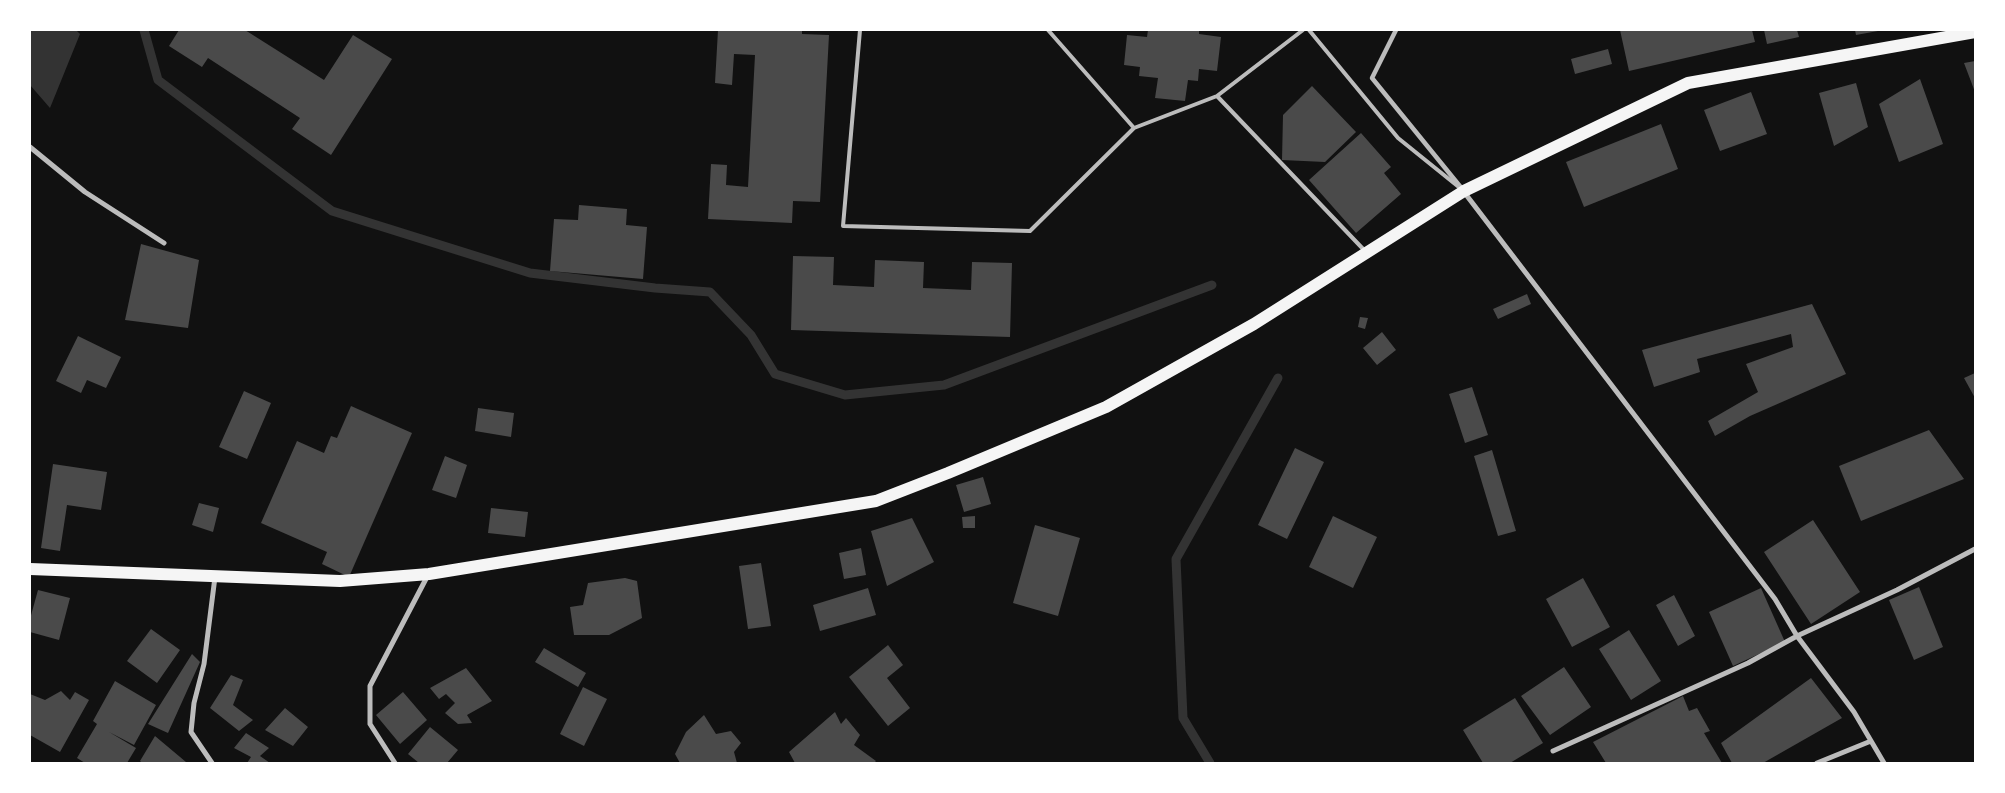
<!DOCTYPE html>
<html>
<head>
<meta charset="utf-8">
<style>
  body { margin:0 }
  #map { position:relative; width:2005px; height:793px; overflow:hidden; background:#111; font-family:Helvetica,sans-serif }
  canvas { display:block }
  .frame { position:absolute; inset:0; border:31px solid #fff; pointer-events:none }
</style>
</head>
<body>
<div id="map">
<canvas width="2005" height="793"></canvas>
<div class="frame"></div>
</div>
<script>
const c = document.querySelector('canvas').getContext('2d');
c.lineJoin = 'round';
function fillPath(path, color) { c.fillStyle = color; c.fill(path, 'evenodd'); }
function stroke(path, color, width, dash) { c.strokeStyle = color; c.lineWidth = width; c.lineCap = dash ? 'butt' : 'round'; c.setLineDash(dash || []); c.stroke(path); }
fillPath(new Path2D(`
  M30 30H76L80 34 50 108 30 85Z`), '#333');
stroke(new Path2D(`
  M144 30 158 80 332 211 530 273 655 288 710 292 751 335 775 374 845 395 944 385 1212 285
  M1210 763 1183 718 1176 559 1278 378`), '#333', 9);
fillPath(new Path2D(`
  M179 30H245L324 80 353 35 392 59 331 155 292 129 300 118 208 58 202 67 169 46Z
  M718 30H802V34L829 35 820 202 793 201 792 223 708 219 711 164 727 165 726 185 748 187 755 55 734 54 732 85 715 83Z
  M1148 30H1199V34L1221 37 1217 71 1199 69 1198 81 1188 80 1185 101 1155 98 1158 78 1139 76 1140 67 1124 65 1127 35 1147 37Z
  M1620 30H1752L1755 42 1629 71Z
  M1764 30H1797L1799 37 1767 44Z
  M1855 30H1877L1878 31 1856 35Z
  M1608 49 1612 64 1575 74 1571 59Z
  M1975 61V92L1964 63Z
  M1920 79 1943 144 1899 162 1879 104Z
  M1856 83 1868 127 1834 146 1819 93Z
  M1312 86 1356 132 1325 162 1282 160 1283 115Z
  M1751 92 1767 134 1720 151 1704 110Z
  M1661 124 1678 169 1584 207 1566 162Z
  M1361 133 1391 167 1384 173 1401 194 1356 233 1309 180Z
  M579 205 627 209 626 225 647 227 643 279 550 271 554 219 578 220Z
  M141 244 199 260 188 328 125 320Z
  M793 256 834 257 833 285 874 287 875 260 924 262 923 288 971 290 972 262 1012 263 1010 337 791 330Z
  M1527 294 1531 304 1498 319 1493 309Z
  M1812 304 1846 374 1750 416 1715 436 1708 421 1758 392 1746 364 1793 347 1791 334 1697 359 1700 372 1654 387 1642 350Z
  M1360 317 1368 318 1365 329 1358 327Z
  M1382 332 1396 350 1377 365 1363 348Z
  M78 336 121 357 106 388 87 380 81 393 56 381Z
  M1975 373V398L1964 378Z
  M1472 387 1488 435 1465 443 1449 394Z
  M244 391 271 403 247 459 219 447Z
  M351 406 412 433 349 577 322 564 327 552 261 523 297 441 324 453 331 436 337 438Z
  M478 408 514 413 511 437 475 431Z
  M1929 430 1964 479 1861 521 1839 466Z
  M1295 448 1324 462 1287 539 1258 525Z
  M1492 450 1516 531 1498 536 1474 456Z
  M445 456 467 465 456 498 432 490Z
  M53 464 107 472 101 510 67 505 60 551 41 548Z
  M983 477 991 504 964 512 956 485Z
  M199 503 219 508 213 532 192 525Z
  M491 508 528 512 525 537 488 533Z
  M975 516V528H963L962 517Z
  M1333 516 1377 537 1353 588 1309 567Z
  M912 518 934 562 887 586 871 531Z
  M1813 520 1860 592 1811 624 1764 552Z
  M1035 525 1080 538 1058 616 1013 603Z
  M861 548 866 575 844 579 839 553Z
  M761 563 771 626 748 629 739 566Z
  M625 578 637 581 642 618 609 635H574L570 607 583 605 588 583Z
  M1583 578 1610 627 1572 647 1546 599Z
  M1919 587 1943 647 1914 660 1889 600Z
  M868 588 876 615 820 631 813 605Z
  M1761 588 1785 642 1733 666 1709 612Z
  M38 590 70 598 59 640 30 632V619Z
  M1674 595 1695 636 1678 646 1656 605Z
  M151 629 180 650 157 683 127 661Z
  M1629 630 1661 681 1631 700 1599 649Z
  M888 645 903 665 887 678 910 708 888 726 849 677Z
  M544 648 586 673 578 687 535 662Z
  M192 654 200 662 168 733 148 724Z
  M1564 667 1591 707 1550 735 1521 696Z
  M466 668 492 701 467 715 472 723 458 724 445 713 455 703 446 694 439 699 430 688Z
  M231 675 243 680 233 705 253 720 239 731 210 708Z
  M1811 678 1842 718 1763 763H1732L1721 743Z
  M115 681 156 705 134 745 109 732 136 748 127 763H85L77 758 97 724 93 721Z
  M583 687 607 699 584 746 560 734Z
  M61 691 70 700 75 692 89 700 60 752 30 735V694L45 700Z
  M403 692 427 720 400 744 376 715Z
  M1683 696 1689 711 1697 708 1710 731 1704 733 1722 763H1606L1593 742Z
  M1515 698 1543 743 1510 763H1483L1463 730Z
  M285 708 308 727 293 746 265 730Z
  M835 712 841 724 846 718 860 735 854 745 876 761 874 763H795L789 752Z
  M704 715 716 734 731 731 741 743 734 752 737 763H680L675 754 686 732Z
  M430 727 458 750 447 763H419L408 754Z
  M246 733 269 748 260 756 270 763H247L251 757 234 748Z
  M155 736 186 762 142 763 140 761Z`), '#4a4a4a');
stroke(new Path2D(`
  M860 30 843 226 1030 231 1134 128 1217 96 1303 30
  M1048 30 1134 128
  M1309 30 1398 138 1460 188
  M1217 96 1365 251`), '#bcbcbc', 4);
stroke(new Path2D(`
  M1396 30 1372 78 1463 190`), '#bcbcbc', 4.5);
stroke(new Path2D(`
  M30 147 85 192 164 243
  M1464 192 1775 599 1797 636 1854 712 1884 763
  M1553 751 1748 663 1797 636 1897 590 1975 549
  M212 763 191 732 194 703 204 664 215 577
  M395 763 370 724V686L428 575
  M1817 763 1871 741`), '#bcbcbc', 5);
stroke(new Path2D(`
  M30 569 340 581 429 574 876 501 948 473 1106 407 1254 324 1464 191 1688 83 1975 32`), '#f5f5f5', 12);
</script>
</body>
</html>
